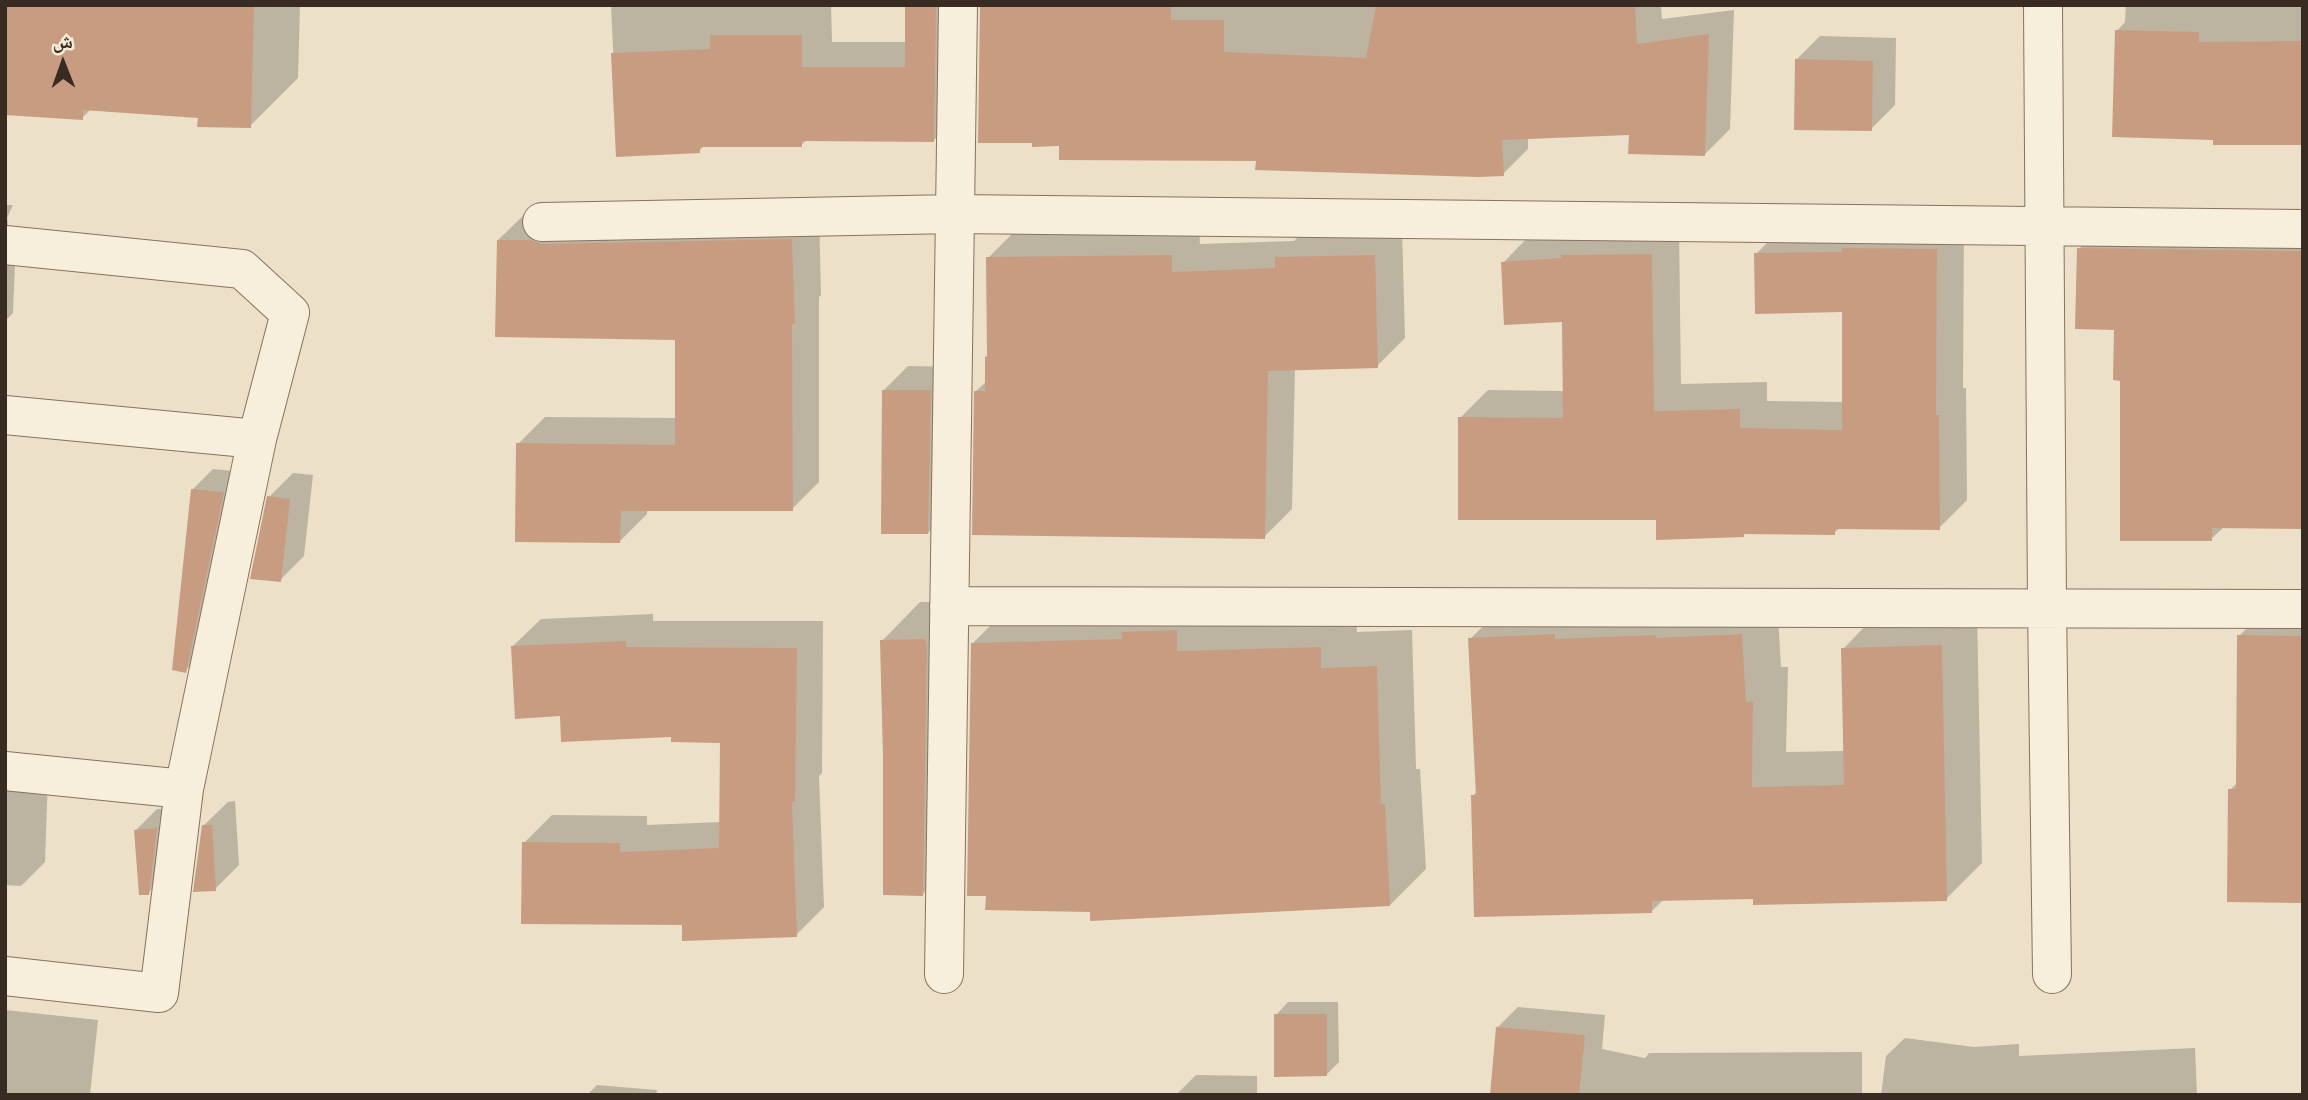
<!DOCTYPE html>
<html>
<head>
<meta charset="utf-8">
<style>
  body { margin:0 }
  #map { position:relative; width:2308px; height:1100px; overflow:hidden; background:#ece0c8; font-family:"Zilla Slab","Noto Naskh Arabic",serif }
  canvas { display:block }
  .frame { position:absolute; inset:0; border:7px solid #382b21; pointer-events:none }
  .north { position:absolute; left:28px; top:28px; width:70px; height:70px; -webkit-text-stroke:5px #f4ebd7; paint-order:stroke; rotate:359deg; font-size:19px; font-weight:700; line-height:28px; text-align:center; color:#382b21 }
  .north::after { content:''; display:block; margin:auto; width:24px; height:32px; background:#382b21; clip-path:polygon(50% 0,100% 100%,50% 72%,0 100%) }
</style>
</head>
<body>
<div id="map">
<canvas width="2308" height="1100"></canvas>
<div class="frame"></div>
<div class="north">ش</div>
</div>
<script>
const c = document.querySelector('canvas').getContext('2d');
c.lineJoin = 'round';
function fillPath(path, color) { c.fillStyle = color; c.fill(path, 'evenodd'); }
function stroke(path, color, width, dash) { c.strokeStyle = color; c.lineWidth = width; c.lineCap = dash ? 'butt' : 'round'; c.setLineDash(dash || []); c.stroke(path); }
fillPath(new Path2D(`
  M5 5H300L298 78 250 126 199 116 91 109 82 118Z
  M611 5H831L832 42H907V5H960L959 115 933 141 807 140 801 145H705L699 151 618 155Z
  M982 5H1661L1662 19 1734 10 1730 129 1705 154 1630 133 1528 137V149L1503 174 1257 159 1061 145Z
  M2126 5H2303V143L2215 139 2117 31 2125 22Z
  M1820 36 1896 38 1895 105 1871 129 1796 60Z
  M5 205H13L7 218 9 230 16 238 13 313 5 321Z
  M819 212 821 295 819 297V482L792 509H647V514L620 541 518 444 545 417 677 418V338L498 240 526 213Z
  M2108 220 2303 222V528L2224 527 2211 539 2122 379 2116 328 2079 249Z
  M1964 222 1963 388H1966L1967 500 1939 528H1840L1834 533 1746 532 1743 535 1657 519 1460 418 1488 390 1564 391V320L1503 263 1530 235 1679 227 1681 384 1767 382V401L1844 402V310L1756 254 1784 226Z
  M1402 227 1405 338 1377 366 1295 368 1292 509 1264 537 976 391 987 381V357L989 355 988 258 1016 230 1199 228 1200 244 1294 241 1305 230Z
  M908 366 954 367 952 508 928 533 884 390Z
  M213 469 243 472 206 650 185 671 192 490Z
  M293 473 313 475 304 556 280 580 269 497Z
  M1777 599 1781 667H1788L1786 752 1845 751 1843 649 1878 613 1977 611 1982 863 1946 899H1664L1651 912 1473 796 1477 791 1470 639 1506 604Z
  M963 601 961 855 923 894 882 641 920 602Z
  M2268 607H2303V902L2230 790 2238 782 2239 636Z
  M1008 608 1356 612 1357 632 1412 630 1416 769H1420L1426 869 1390 905 1091 910 972 644Z
  M653 614V621H823L822 773 819 776 824 907 796 935 683 924 524 843 552 815 647 816V825L721 822 722 741 672 735 562 714 513 646 541 619Z
  M5 775 48 776 45 862 21 886 5 885Z
  M235 801 239 865 215 889 203 826 228 802Z
  M177 808 169 872 148 893 136 830 157 809Z
  M1288 1002H1338L1339 1062 1326 1075 1276 1015Z
  M1518 1007 1605 1015 1602 1049 1645 1058 1649 1053 1862 1052V1095H1492L1497 1028Z
  M5 1010 98 1020 90 1095H5Z
  M1905 1038 1974 1047 2019 1044V1056L2195 1048 2197 1095H1881L1886 1056Z
  M1196 1075 1257 1076V1095H1176Z
  M597 1085 657 1090 656 1095H587Z`), '#0003');
fillPath(new Path2D(`
  M5 5H254L251 128 197 127 198 118 83 110V120L5 115Z
  M905 5H936L934 142 802 141V147H700V153L616 157 611 53 710 49V35H802V67H905Z
  M980 5H1171V20H1224V52L1366 58 1376 5H1635L1637 44 1709 34 1705 156 1628 154 1629 135 1502 140 1504 176 1478 177 1255 170 1256 161 1059 160V146L1032 147V143H978Z
  M2115 30 2199 32V42L2303 41V145H2213V140L2112 137Z
  M1795 59 1873 61 1872 131 1794 130Z
  M792 239 795 324H792L793 511H621L620 543 515 542 516 443 675 445V340L495 337 497 240H530L542 244Z
  M1842 248 1937 249 1936 415H1939L1940 530 1835 529V535L1744 534V537L1656 540V520H1458V417L1563 418 1562 322 1504 325 1501 262 1561 258V255L1652 254 1654 411 1740 409V428L1842 430V312L1755 314 1754 253 1842 252Z
  M2077 248 2303 251V529L2212 528V541H2120V381L2113 380 2114 330 2075 329Z
  M1172 255V272L1275 268V257L1375 255 1378 368 1268 371 1265 539 972 535 974 391H985V356L987 357 986 257Z
  M882 390H931L928 534H881Z
  M191 489 224 492 186 673 172 670Z
  M267 496 290 499 281 582 250 579Z
  M1177 630V651L1321 647V668L1377 666 1381 804H1385L1390 906 1090 921V912L985 910 986 896H967L971 643 1122 639 1121 632Z
  M1555 634V639L1656 635V638L1742 634 1746 702H1753L1752 787 1844 785 1841 648 1942 645 1947 901 1753 905V899L1652 901V913L1474 917 1471 795H1476L1468 638Z
  M2237 635 2303 636V903L2227 902 2228 789H2236Z
  M925 639 927 645 923 896 883 895V758L880 640Z
  M626 641V647L797 648 795 802H792L797 937 682 941V925L521 924 522 842 620 843V852L719 848 720 743 671 742V737L561 742 560 716 515 719 511 646Z
  M202 825H212L216 891 193 892Z
  M157 828 149 895H139L134 830Z
  M1274 1014H1327V1076L1274 1077Z
  M1496 1027 1585 1035 1579 1095H1490Z`), '#c89c80');
const street = new Path2D(`
  M2043 5 2047 606 2052 974
  M542 222 955 214 2303 229
  M5 245 242 269 290 313 257 439 184 789 159 993 5 976
  M5 415 257 439
  M949 606 2303 609
  M5 771 184 789
  M944 974 958 5`);
stroke(street, '#87725e', 40);
stroke(street, '#f7eedb', 38);
</script>
</body>
</html>
